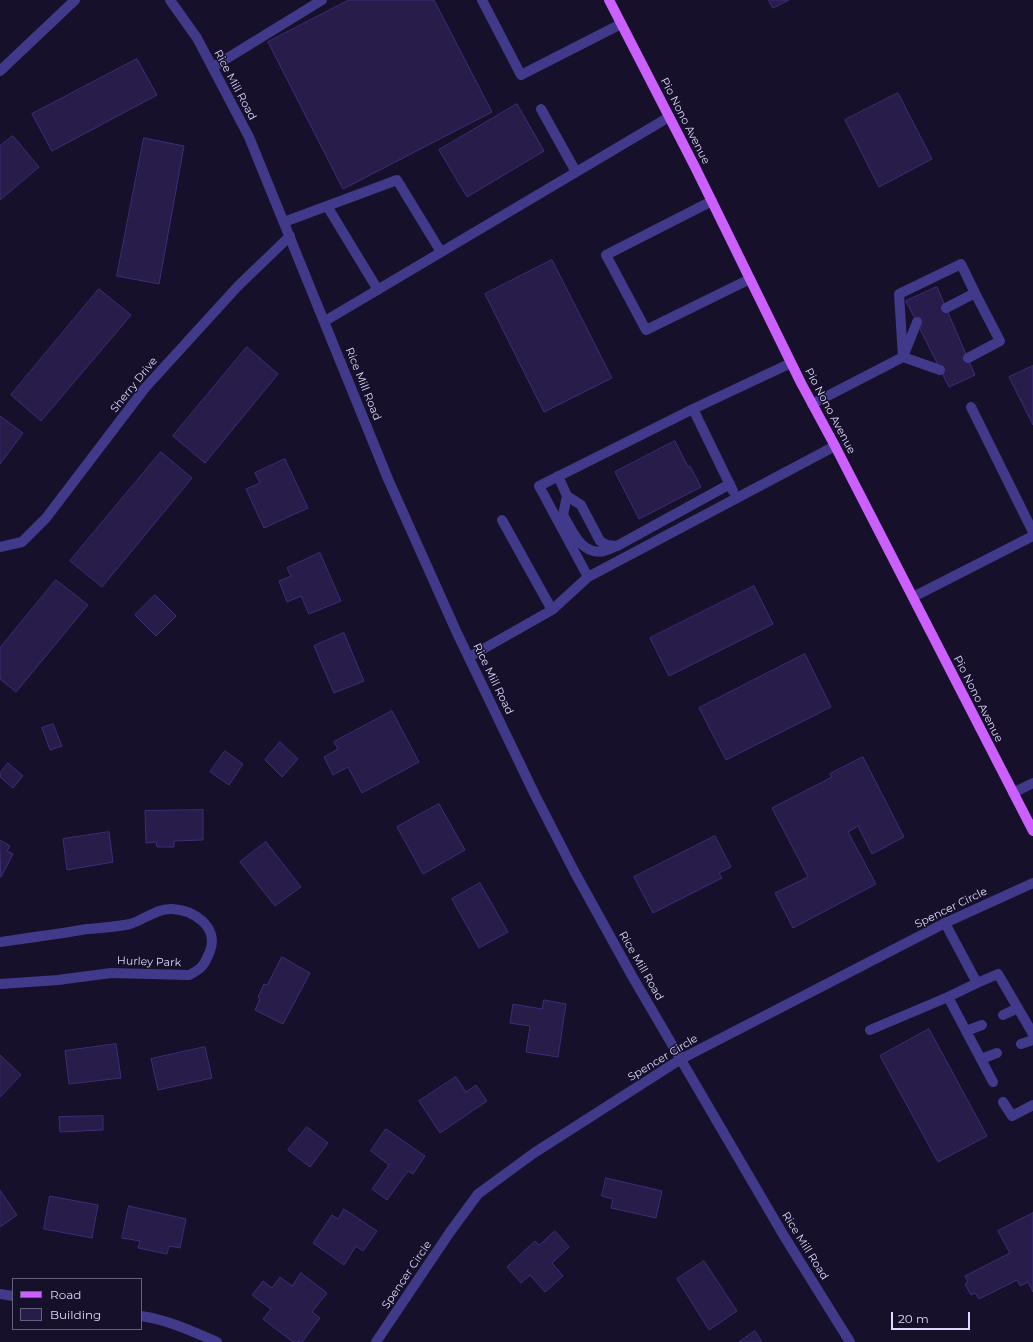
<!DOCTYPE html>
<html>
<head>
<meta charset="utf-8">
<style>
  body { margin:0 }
  #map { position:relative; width:1033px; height:1342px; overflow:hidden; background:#16102a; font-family:Montserrat,sans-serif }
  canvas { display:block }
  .legend { position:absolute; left:12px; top:1278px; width:130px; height:52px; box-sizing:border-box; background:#16102a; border:1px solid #66607f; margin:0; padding:5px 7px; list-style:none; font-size:12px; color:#dfd9ff }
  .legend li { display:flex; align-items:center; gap:8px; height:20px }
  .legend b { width:20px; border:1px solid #66607f }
  .scale { position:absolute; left:891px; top:1312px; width:79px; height:18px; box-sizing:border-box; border:2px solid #dfd9ff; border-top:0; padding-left:5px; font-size:12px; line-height:14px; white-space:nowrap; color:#dfd9ff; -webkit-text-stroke:3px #16102a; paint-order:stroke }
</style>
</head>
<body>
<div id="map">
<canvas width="1033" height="1342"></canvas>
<ul class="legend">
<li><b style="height:5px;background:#cb60ff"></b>Road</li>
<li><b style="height:11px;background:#281c4b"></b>Building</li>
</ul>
<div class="scale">20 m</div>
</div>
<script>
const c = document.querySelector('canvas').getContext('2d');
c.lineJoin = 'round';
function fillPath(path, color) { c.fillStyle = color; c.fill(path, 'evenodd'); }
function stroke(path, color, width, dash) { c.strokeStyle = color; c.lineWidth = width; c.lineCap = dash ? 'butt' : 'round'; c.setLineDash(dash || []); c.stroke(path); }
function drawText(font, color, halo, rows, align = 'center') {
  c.font = font + ' Montserrat,sans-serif'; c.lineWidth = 3; c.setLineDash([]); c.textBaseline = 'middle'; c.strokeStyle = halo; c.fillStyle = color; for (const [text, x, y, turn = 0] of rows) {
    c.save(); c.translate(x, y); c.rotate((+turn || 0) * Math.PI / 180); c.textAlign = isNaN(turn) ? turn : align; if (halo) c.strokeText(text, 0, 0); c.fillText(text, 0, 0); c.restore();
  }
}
const building = new Path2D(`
  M349 0H434L492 112 343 189 268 42Z
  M769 0H789L773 8Z
  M137 59 157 95 52 151 32 114Z
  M898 93 932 159 879 187 845 120Z
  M517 104 544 151 467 197 439 150Z
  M13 136 39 167 0 200V146Z
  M144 138 184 146 159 284 117 276Z
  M552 260 612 378 544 412 485 294Z
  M937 287 975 375 949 387 906 301Z
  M99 289 131 315 41 421 11 395Z
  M247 347 278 374 205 463 173 436Z
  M1033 366V425L1009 377Z
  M0 416 23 433 0 464Z
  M675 441 688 467 690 466 701 487 639 519 615 472Z
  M161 452 192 478 102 587 70 561Z
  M285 459 308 508 264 528 246 489 260 483 255 473Z
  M320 553 341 601 309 614 301 596 287 602 279 581 291 576 287 568Z
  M56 580 88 605 16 692 0 679V648Z
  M754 586 773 624 669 676 650 638Z
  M155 595 176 616 156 636 135 615Z
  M344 633 364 681 334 693 314 646Z
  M805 654 831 707 726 760 699 708Z
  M392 711 419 762 362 793 348 767 333 775 324 757 338 749 334 742Z
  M53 724 62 746 50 750 42 728Z
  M280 742 298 759 282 777 265 760Z
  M225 751 243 764 229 785 210 772Z
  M863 757 904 837 872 854 858 826 848 832 876 884 793 928 775 893 808 877 772 808 832 777 830 774Z
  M8 763 23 776 13 788 0 777V773Z
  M439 804 465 850 423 874 397 827Z
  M203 810V840L174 841V847H157L156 842 146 843 145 811Z
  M109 832 113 862 67 870 63 839Z
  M715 836 731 867 719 873 722 878 653 913 634 877Z
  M0 840 10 846 7 851 13 854 1 877Z
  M266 842 301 887 275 906 240 862Z
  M480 883 508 932 479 948 452 899Z
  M282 957 310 973 283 1024 255 1010 260 999 258 997 264 984 267 985Z
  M544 1000 566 1004 558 1057 526 1052 530 1026 510 1023 513 1004 542 1009Z
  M929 1029 987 1136 938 1162 880 1056Z
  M116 1044 121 1078 69 1084 65 1051Z
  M205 1047 212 1078 158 1090 151 1059Z
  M0 1055 21 1075 0 1097Z
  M456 1077 466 1092 476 1085 487 1101 440 1133 419 1101Z
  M103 1116V1130L60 1132 59 1117Z
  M307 1127 328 1143 310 1167 288 1150Z
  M386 1129 425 1156 413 1174 408 1171 387 1200 372 1189 389 1165 371 1151Z
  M606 1178 662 1191 656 1218 611 1208 613 1199 602 1196Z
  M0 1190 17 1215 0 1227Z
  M50 1196 98 1205 92 1238 44 1229Z
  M129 1206 186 1219 180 1248 169 1246 167 1254 138 1248 140 1241 122 1238Z
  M344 1209 377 1231 363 1251 356 1246 344 1265 313 1243 332 1215 338 1219Z
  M1033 1213V1292L1028 1282 1020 1286 1017 1280 979 1299 975 1293 971 1295 965 1284 968 1282 965 1276 1010 1253 998 1231Z
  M555 1231 569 1247 552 1263 563 1276 545 1292 530 1275 521 1283 507 1267 535 1241 539 1245Z
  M704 1261 737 1311 709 1330 677 1279Z
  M301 1273 327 1293 312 1312 320 1318 302 1342H293L263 1319 271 1309 252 1295 263 1281 272 1288 280 1277 292 1286Z
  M755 1331 762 1342H739Z`);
fillPath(building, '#281c4b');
stroke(building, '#3f2d78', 1);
stroke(new Path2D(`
  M482 0 521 75 621 24
  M213 67 322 0
  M541 109 576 172
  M712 201 606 255 646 330 750 279
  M327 206 378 290
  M284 222 397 180 441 252
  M946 308 975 293 1000 341 968 358
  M325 321 669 117
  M940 370 903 357 899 294 961 264 975 293
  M812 404 903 357 917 322
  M971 407 1033 532
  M693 409 733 491
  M558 476 567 496 581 505 600 541 607 545 617 546 730 484
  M567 496 563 515C572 530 581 556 604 551 608 550 612 548 616 546
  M502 520 552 610
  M588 577 539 486 693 409 791 363
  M913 597 1033 536
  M469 657 552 610 588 577 835 446
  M1013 793 1033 783
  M977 983 998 974 1033 1034
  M948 997 993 1082
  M1003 1015 1018 1008
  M870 1030 948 997 977 983 945 923
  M966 1031 982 1025
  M1021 1044 1033 1040
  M981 1059 997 1053
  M1003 1102 1012 1116 1033 1105`), '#413a8a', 10);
stroke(new Path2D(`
  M170 0 197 38 249 137 388 479 457 633 535 795 574 871 632 976 784 1236 850 1342
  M0 71 75 0
  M0 547 22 542 46 518 145 388 238 286 290 236
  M0 942C29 938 58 934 87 929 101 928 116 927 130 924 144 920 157 908 172 909 194 910 219 927 210 951 205 964 202 969 189 975L111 973 58 980 0 984
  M0 1294 13 1296
  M141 1316C168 1320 192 1331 217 1342
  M376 1342 450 1232 478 1194 534 1153 681 1059 945 923 1033 883`), '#413a8a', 10);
stroke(new Path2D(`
  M609 0 695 167 801 383 835 446 1033 831`), '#cb60ff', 10);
drawText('11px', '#dfd9ff', '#16102a', [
  ["Rice Mill Road",235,85,62],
  ["Pio Nono Avenue",685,121,63],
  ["Rice Mill Road",363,384,68],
  ["Sherry Drive",134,385,-51],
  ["Pio Nono Avenue",830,411,62],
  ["Rice Mill Road",493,679,64],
  ["Pio Nono Avenue",978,699,63],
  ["Spencer Circle",951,908,-26],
  ["Hurley Park",149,962,2],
  ["Rice Mill Road",641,966,60],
  ["Spencer Circle",663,1058,-31],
  ["Rice Mill Road",805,1246,58],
  ["Spencer Circle",407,1275,-56]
]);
</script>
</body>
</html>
